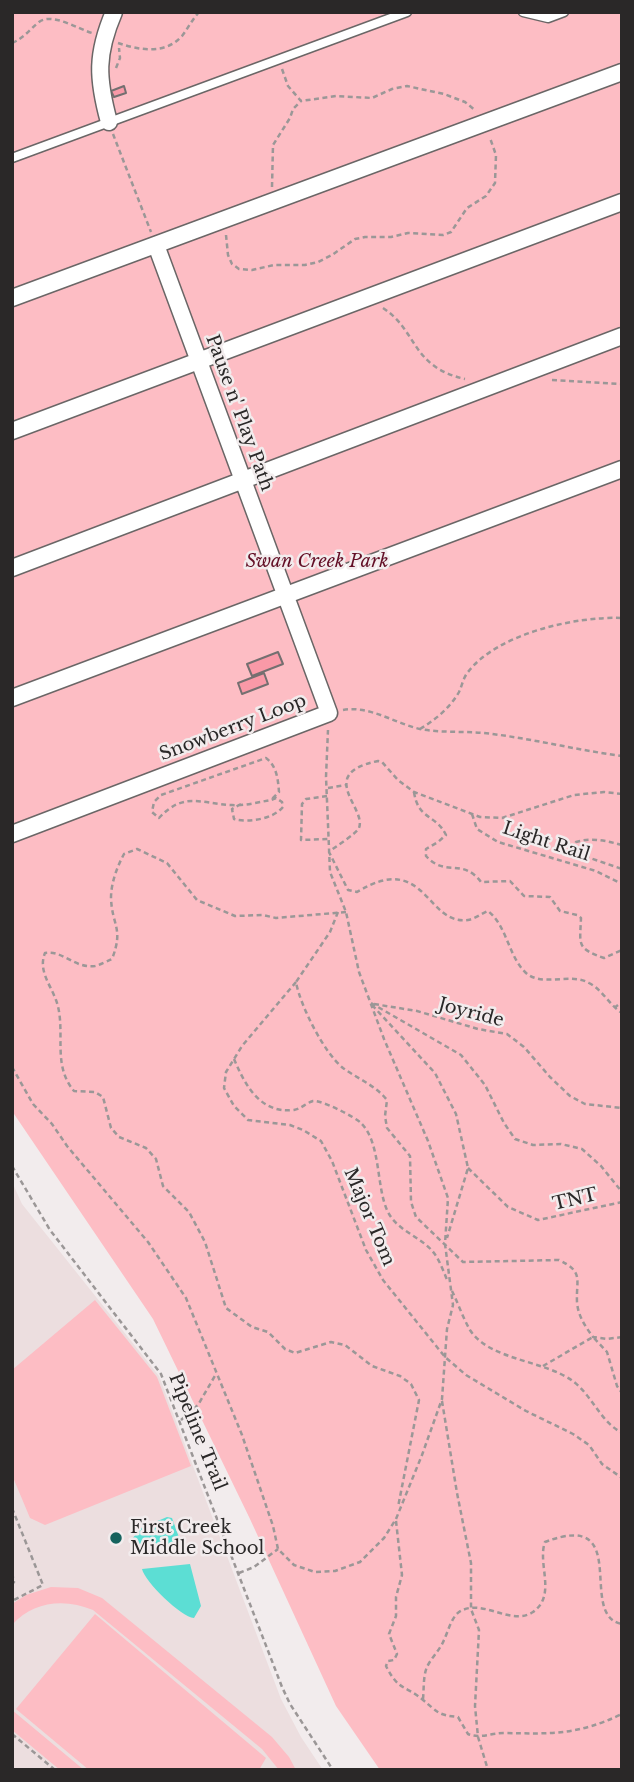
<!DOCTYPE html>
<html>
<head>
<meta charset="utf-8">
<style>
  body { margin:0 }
  #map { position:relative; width:634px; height:1782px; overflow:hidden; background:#f2eced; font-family:"Libre Baskerville",serif }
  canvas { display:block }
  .frame { position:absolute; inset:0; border:14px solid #2a2828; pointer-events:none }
</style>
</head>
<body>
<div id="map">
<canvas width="634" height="1782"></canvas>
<div class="frame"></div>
</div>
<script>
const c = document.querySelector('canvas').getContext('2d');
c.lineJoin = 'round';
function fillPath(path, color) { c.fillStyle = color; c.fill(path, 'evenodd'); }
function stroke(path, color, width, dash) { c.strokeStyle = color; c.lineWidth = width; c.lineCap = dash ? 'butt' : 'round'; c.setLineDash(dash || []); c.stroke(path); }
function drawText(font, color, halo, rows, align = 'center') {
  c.font = font + ' "Libre Baskerville",serif'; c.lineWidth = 5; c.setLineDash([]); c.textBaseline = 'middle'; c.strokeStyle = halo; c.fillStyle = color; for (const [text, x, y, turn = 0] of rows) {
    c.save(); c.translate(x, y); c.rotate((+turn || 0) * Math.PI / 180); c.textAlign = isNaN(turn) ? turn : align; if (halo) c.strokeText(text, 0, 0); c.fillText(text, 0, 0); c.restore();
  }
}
fillPath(new Path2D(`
  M12 1182 22 1204 159 1376 281 1699 301 1737 323 1770H12Z`), '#ecdedf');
fillPath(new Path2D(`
  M12 12H622V1770H380L336 1706 250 1519 153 1319 12 1111Z
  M95 1300 157 1377 191 1466 45 1525 30 1518 12 1475V1370Z
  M51 1587 78 1588 102 1598 272 1737 289 1757 296 1770H279L262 1749 93 1610C65 1598 33 1601 12 1625V1604L26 1595Z
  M95 1614 266 1758 259 1770H89L16 1709Z
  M12 1710 84 1770H60L12 1730Z`), '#fdbdc4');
fillPath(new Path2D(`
  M167 1517 172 1518 181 1543 133 1550 132 1539 141 1528Z
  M190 1564 201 1606 194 1618C181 1617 145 1582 142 1569Z`), '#5cded4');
const building = new Path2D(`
  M124 86 126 93 114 97 111 91Z
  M278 652 283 664 252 676 247 664Z
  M264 673 268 684 242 694 238 683Z`);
fillPath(building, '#f999a7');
stroke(building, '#746f70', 2);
const lane = new Path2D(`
  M523 12 548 18 564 12
  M12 158 407 12`);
const street = new Path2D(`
  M109 122C97 78 96 54 114 12
  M12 298 622 72
  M12 431 622 202
  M12 568 622 336
  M12 698 622 469
  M12 834 329 713 156 245`);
stroke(lane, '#6a6666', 11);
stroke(street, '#6a6666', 19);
stroke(new Path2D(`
  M12 43C24 38 29 30 39 22 52 12 78 29 92 33
  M118 43C139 50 165 55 182 36 188 28 192 20 199 12
  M116 68 120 58 119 48
  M282 69 288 86 301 101 336 96 372 98 392 89 407 86 444 94 465 102 476 111
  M113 134 151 232
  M272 187 273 145 290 118 293 109 301 101
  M226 235 228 255 232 264 239 269 252 270 274 265H305L318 262 332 255 355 239 365 237H391L408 233 443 235 451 232 467 208 486 196 495 183 496 155 490 138
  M383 308C418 331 411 367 465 379
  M552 380 622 384
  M343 710C369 705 394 723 420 729 441 733 462 731 484 733 530 738 576 750 622 756
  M420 729C435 720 450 708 459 692 462 686 463 678 468 672 497 634 575 616 622 618
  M328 788 346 785
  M414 792C418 820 436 814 446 835L438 842 426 849V856C446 878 462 857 481 882L510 881 524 896 550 897 560 911 577 915 581 918C580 945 576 948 604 958L622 950
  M622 794 604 792 574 795 502 818 480 817 414 792 398 780 382 762 378 761C315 774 367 808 359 828 356 834 336 846 329 852L348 890 357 892C426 850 426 926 468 920 475 919 482 913 488 911 507 926 508 955 525 972 541 988 570 972 589 983 603 990 609 1005 622 1013
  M327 796 306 799 302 804 301 840 328 839
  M241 804 232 809 234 819C249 823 273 819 283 807L282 802 276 798 271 800C259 802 245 806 232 805 201 804 184 791 159 818L152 812 154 802 161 795 266 758C277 766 278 780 279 792L271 800
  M472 814 477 829 498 842 596 871 622 884
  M622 845C606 841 593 837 576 842L573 849 581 855 622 869
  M338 912 330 932 296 982C300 1005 324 1053 343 1068 358 1079 375 1085 387 1100L385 1116 387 1128 410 1156 411 1202 416 1217 463 1262 559 1260C584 1272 576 1279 577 1302 578 1316 585 1326 593 1337L607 1339 622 1337
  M346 912 276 918 263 915 235 916 197 900 167 863 137 849 124 854C117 867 111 883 111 898 112 926 124 928 112 959 107 961 100 965 95 966 75 969 63 950 45 953 38 970 50 984 56 1000 67 1030 51 1064 74 1091L95 1092 103 1097 111 1128 119 1137 146 1148 156 1159 163 1186 189 1212 205 1242 226 1308 252 1327 268 1332 285 1349 295 1353 331 1342 345 1345 372 1366 400 1376 411 1384 419 1400 398 1507
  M296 982 242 1046 226 1072 224 1088 234 1106 248 1120 290 1125 303 1130 321 1141 332 1161 366 1250 383 1280 445 1357 466 1375 526 1411 573 1434 589 1445 602 1464 622 1478
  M371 1003 461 1055 485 1085 504 1123 515 1139 533 1145 561 1144 582 1149 601 1166 622 1192
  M374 1004 417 1011 478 1029 507 1034 524 1047 550 1077 570 1096 585 1104 622 1108
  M372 1005 435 1073 456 1114 468 1168 447 1238
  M614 1008 622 1002
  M234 1059C245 1085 260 1114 294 1110 301 1109 306 1103 313 1101 322 1100 355 1117 361 1123 381 1143 376 1185 387 1210 396 1231 421 1236 434 1253 440 1261 444 1273 448 1282
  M12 1067 33 1104 52 1124 67 1146 148 1242 186 1298 242 1435 273 1526 278 1549 294 1565 315 1572 335 1571 360 1562 384 1538 396 1519 422 1455 442 1399 447 1329 453 1305 445 1244 448 1198 428 1141 384 1039 359 972 346 912 330 872 326 777 328 730
  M12 1166 50 1230 161 1374 282 1687 290 1704 333 1770
  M468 1168 508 1207 538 1220 622 1202
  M452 1291C458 1303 463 1318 470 1330 490 1361 546 1360 574 1382 593 1397 600 1421 622 1433
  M543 1366 593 1337 607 1352 617 1386 622 1393
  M442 1401 457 1493 471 1563V1609L479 1630 475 1706 478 1737 488 1770
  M181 1420 198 1405 216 1374
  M12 1508 43 1585 12 1601
  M396 1521 402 1575 396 1597V1616L389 1634 397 1654 394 1660 388 1661 386 1666C399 1692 406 1685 423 1700 438 1712 437 1715 458 1717L468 1734C480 1739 491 1733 505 1733 552 1734 578 1735 622 1714
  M12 1573 14 1582 12 1584
  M239 1573 254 1567 278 1549
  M423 1699C424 1690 423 1676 427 1667 431 1658 440 1650 444 1640 448 1632 451 1618 459 1612 482 1597 511 1627 533 1612 557 1595 537 1564 545 1542 634 1508 576 1616 622 1624
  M12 1734 55 1770`), '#9b9797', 2.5, [5, 3.5]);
stroke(lane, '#fff', 8);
stroke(street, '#fff', 16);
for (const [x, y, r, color] of [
  [116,1538,7,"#16635e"]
]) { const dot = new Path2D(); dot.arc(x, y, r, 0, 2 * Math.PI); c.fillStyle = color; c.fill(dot); stroke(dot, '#f2eced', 2.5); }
drawText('18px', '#2a2828', '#f2eced', [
  ["Pause n' Play Path",239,413,70],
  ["Snowberry Loop",233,728,-21],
  ["Light Rail",546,842,18],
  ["Joyride",471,1013,15],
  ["TNT",575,1200,-13],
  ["Major Tom",369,1217,67],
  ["Pipeline Trail",197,1432,68]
]);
drawText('italic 18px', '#630f26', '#f2eced', [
  ["Swan Creek Park",317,562]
]);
drawText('18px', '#2a2828', '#f2eced', [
  ["First Creek",130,1528],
  ["Middle School",130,1549]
], 'left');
</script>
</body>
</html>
